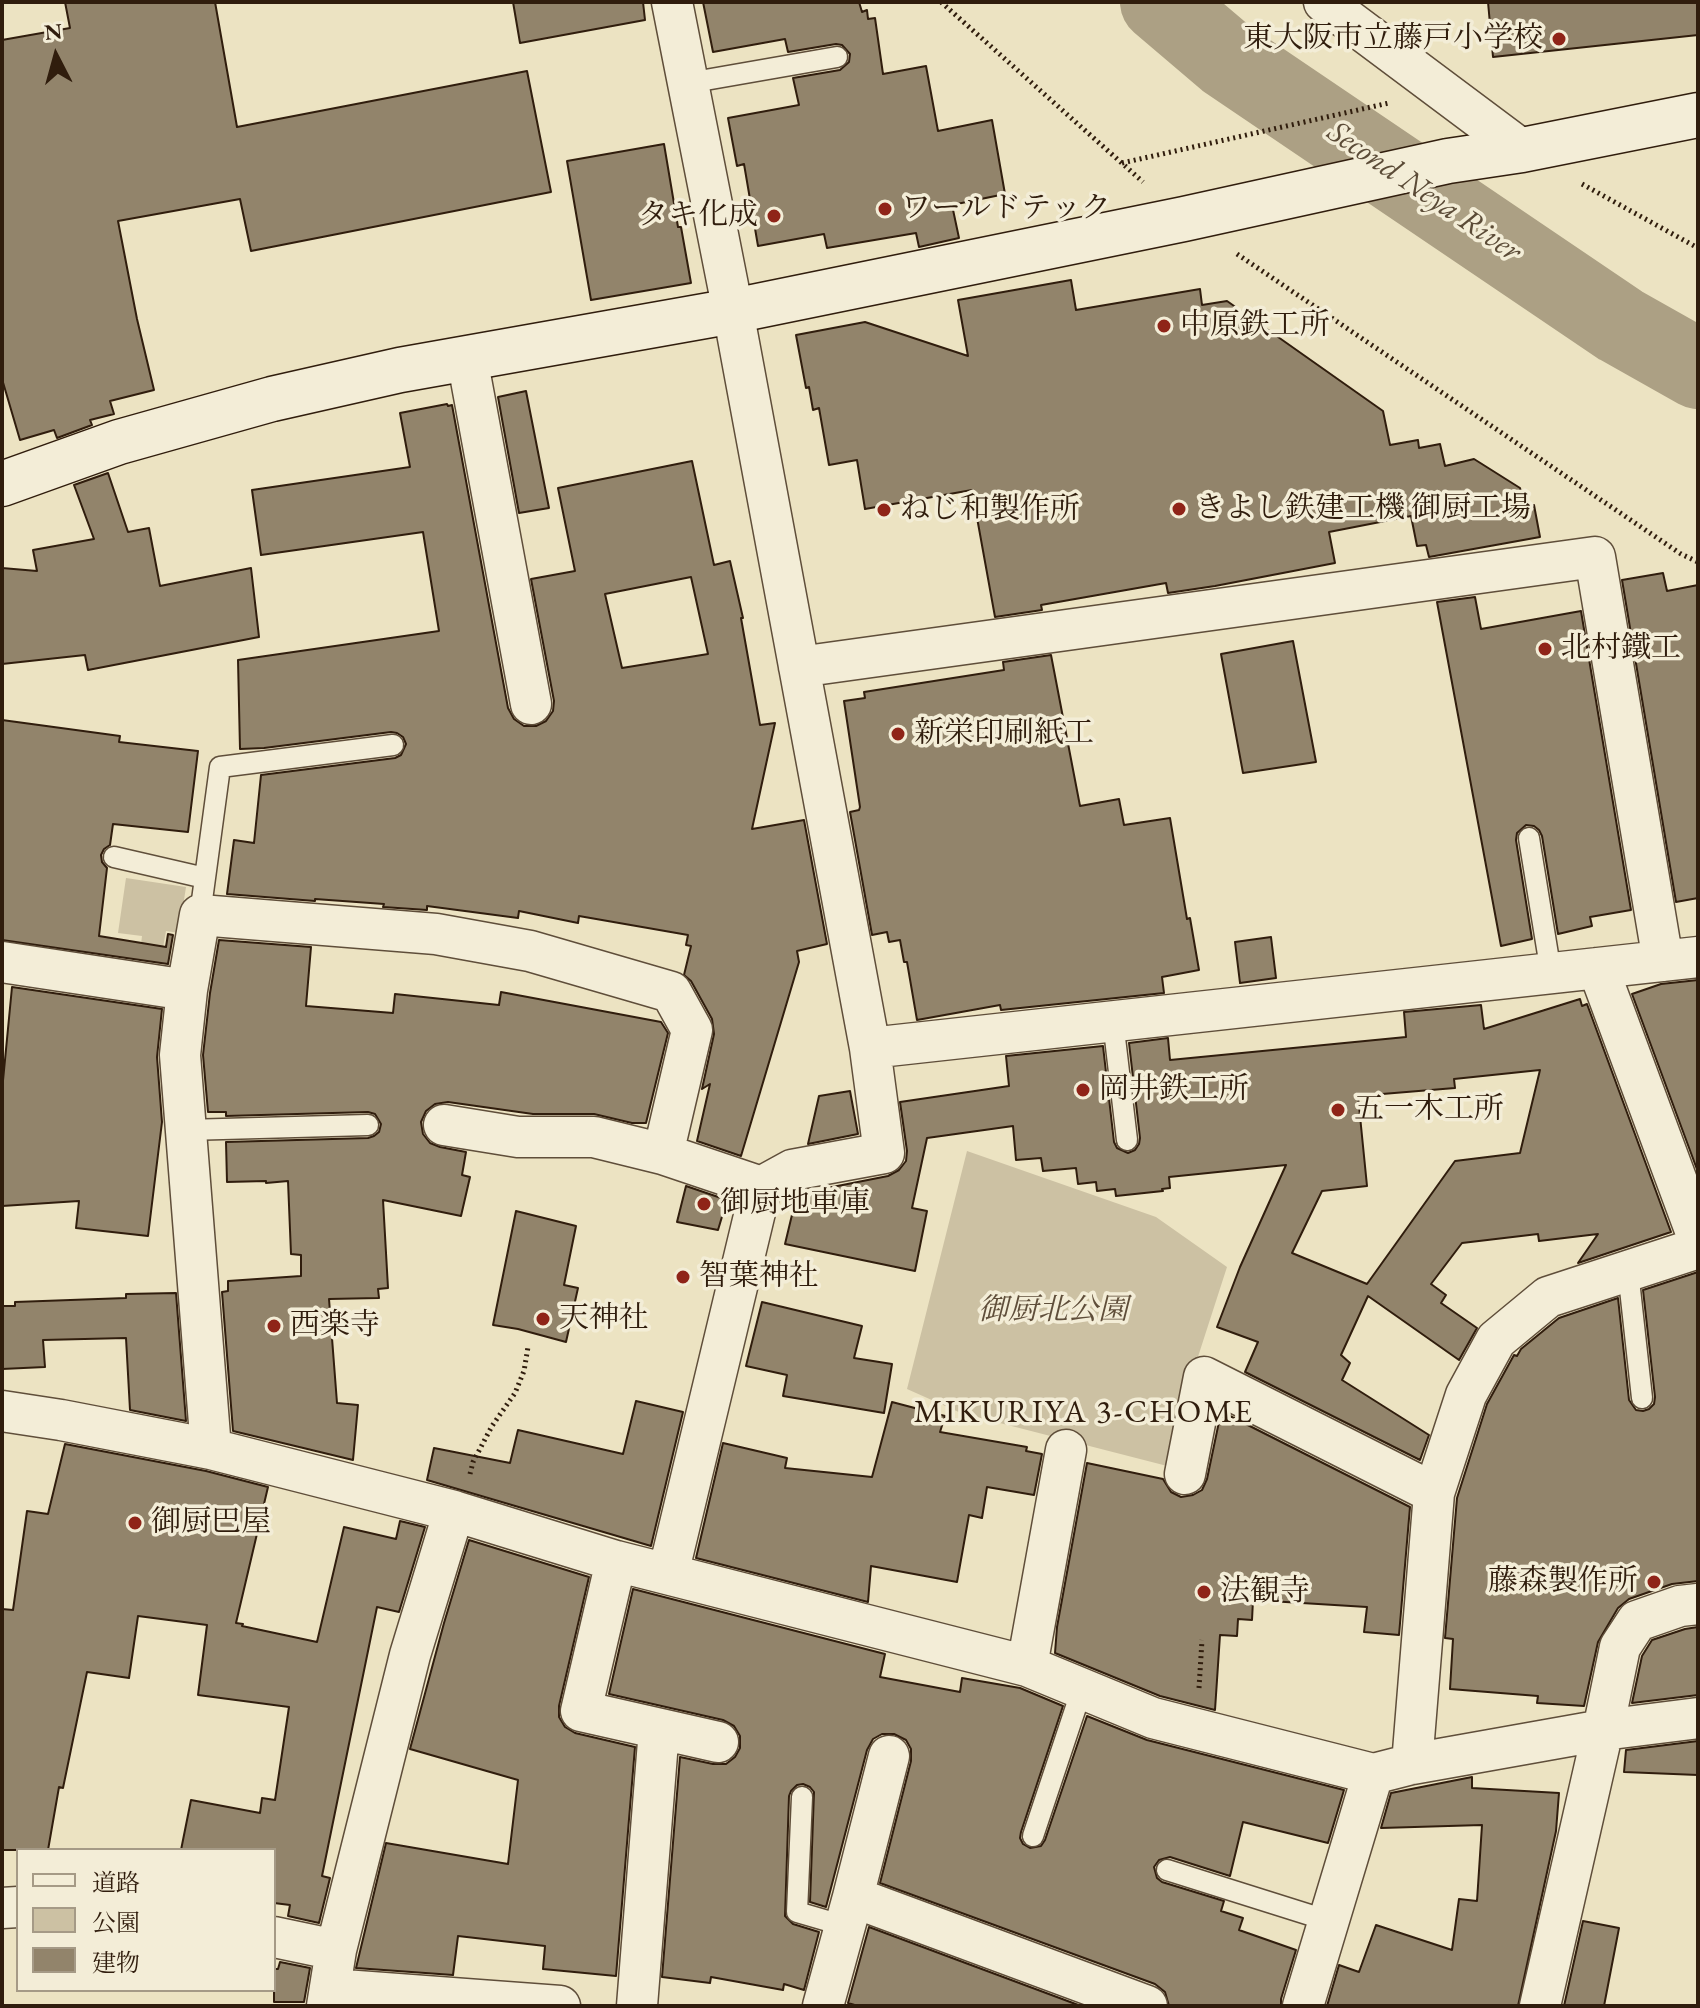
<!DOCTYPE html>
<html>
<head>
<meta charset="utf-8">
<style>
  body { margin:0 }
  #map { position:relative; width:1700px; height:2008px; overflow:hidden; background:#ece3c2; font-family:"EB Garamond","Noto Serif JP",serif }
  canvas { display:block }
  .frame { position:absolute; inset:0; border:4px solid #301d0d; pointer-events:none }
  .legend { position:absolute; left:16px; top:1848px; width:260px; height:144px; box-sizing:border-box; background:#f3edd7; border:2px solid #a59a86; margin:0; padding:10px 14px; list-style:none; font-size:24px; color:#301d0d }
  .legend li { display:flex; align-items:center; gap:16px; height:40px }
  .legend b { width:40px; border:2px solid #a59a86 }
  .north { position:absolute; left:16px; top:16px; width:80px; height:80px; -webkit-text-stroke:6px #f3edd7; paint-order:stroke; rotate:354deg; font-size:22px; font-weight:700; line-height:32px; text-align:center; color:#301d0d }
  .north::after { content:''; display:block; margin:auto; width:28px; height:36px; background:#301d0d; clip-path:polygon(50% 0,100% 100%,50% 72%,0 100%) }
</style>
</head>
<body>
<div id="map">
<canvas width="1700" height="2008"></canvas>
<div class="frame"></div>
<ul class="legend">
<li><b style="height:10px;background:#f3edd7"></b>道路</li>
<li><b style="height:22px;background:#ccc1a3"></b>公園</li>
<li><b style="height:22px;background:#92846b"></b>建物</li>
</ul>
<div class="north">N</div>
</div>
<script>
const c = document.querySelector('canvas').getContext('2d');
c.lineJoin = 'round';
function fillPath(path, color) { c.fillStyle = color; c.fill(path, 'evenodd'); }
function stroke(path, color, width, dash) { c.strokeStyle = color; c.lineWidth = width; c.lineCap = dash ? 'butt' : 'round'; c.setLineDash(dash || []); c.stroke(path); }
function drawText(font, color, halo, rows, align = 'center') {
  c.font = font + ' "EB Garamond","Noto Serif JP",serif'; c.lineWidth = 7; c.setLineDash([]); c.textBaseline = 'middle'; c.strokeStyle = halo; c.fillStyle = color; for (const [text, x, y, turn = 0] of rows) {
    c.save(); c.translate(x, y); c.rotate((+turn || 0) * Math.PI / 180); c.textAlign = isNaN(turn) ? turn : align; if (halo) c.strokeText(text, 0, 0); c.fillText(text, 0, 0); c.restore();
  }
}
fillPath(new Path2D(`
  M126 878 186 887 179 933 166 931 160 964 139 961 142 936 118 933Z
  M967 1151 1156 1217 1227 1267 1195 1366 1175 1468 961 1413 907 1389Z`), '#ccc1a3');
stroke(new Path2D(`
  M1160 2 1227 59 1620 325 1698 369`), '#aca084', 80);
const building = new Path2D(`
  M65 2H215L237 127 527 71 551 192 251 251 240 199 118 221 137 319 154 390 110 401 114 414 90 420 92 425 57 438 54 430 20 440 2 379V40L70 28Z
  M513 2H643L645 20 520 43Z
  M703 2H859L862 12 867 10 868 19 875 18 883 74 926 66 938 131 992 120 1005 194 952 205 959 238 919 247 916 233 827 248 824 234 758 246 744 164 737 166 728 118 799 105 793 78 840 70 849 62 850 54 842 45 836 44 788 52 785 39 713 52Z
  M1488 2H1698V35L1493 57Z
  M664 144 678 227H681L691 283 591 300 567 161Z
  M1071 280 1076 310 1200 289 1202 305 1227 301 1383 411 1390 445 1418 440 1419 448 1440 444 1445 466 1474 459 1520 488 1524 506 1534 505 1540 537 1429 557 1426 545 1417 546 1411 516 1329 532 1335 563 1215 586 1168 593 1166 583 1041 605 1042 610 995 617 972 490 865 509 857 460 829 465 819 408 813 410 809 387 806 388 796 335 865 322 968 356 958 300Z
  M526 391 549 508 519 513 498 397Z
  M447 404 448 406 452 405 508 708 514 719 524 726H536L546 721 553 711 554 701 531 579 575 571 558 488 692 461 714 565 730 561 743 618H741L760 725 775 723 752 829 804 820 827 944 797 951 799 962 741 1156 697 1141 710 1084 702 1089 714 1034 712 1019 691 981 684 975 691 946 686 945 688 935 579 916 578 923 519 911 518 918 427 906V910L383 907 384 904 315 899V901L227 894 234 840 254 843 261 775 395 758 401 755 406 744 403 737 397 733 391 732 264 748 240 749 238 660 439 631 423 532 261 555 252 490 410 467 400 413ZM691 577 708 654 622 668 605 594Z
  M108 473 128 532 149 528 160 586 251 568 259 637 88 670 85 655 2 664V568L37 571 33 550 94 539 74 485Z
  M1663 573 1667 591 1698 585V898L1676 902 1622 580Z
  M1475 597 1481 629 1581 611 1631 910 1590 917 1592 926 1558 934 1542 836 1539 830 1534 826 1526 825 1517 833 1516 840 1532 939 1501 946 1437 602Z
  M1293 641 1316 762 1243 773 1221 654Z
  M1051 655 1080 806 1119 799 1124 825 1170 818 1187 919 1190 918 1199 970 1162 977 1164 993 1001 1010 1000 1005 917 1020 907 962H904L900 940 889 942 887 932 872 935 850 812 859 810 860 807 844 701 865 698 864 692 1004 670 1003 662Z
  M2 720 120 736 119 742 198 751 188 832 113 824 110 845 104 849 101 855 102 862 107 868 99 936 166 947 168 934 173 935 168 964 2 940Z
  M1271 937 1276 978 1240 983 1235 942Z
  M219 940 311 947 306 1006 393 1013 395 994 499 1005 501 992 661 1022 668 1033 646 1123H632L594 1114H533L448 1102 435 1104 426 1111 421 1122 423 1134 430 1143 440 1147 466 1152 462 1175 470 1177 461 1216 383 1200 388 1288 378 1289 379 1298 329 1299 337 1403 358 1405 353 1460 233 1431 222 1292 228 1291V1281L301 1276V1255L291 1254 288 1181 266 1183V1181L227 1182 226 1142 368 1138 374 1136 379 1132 381 1124 375 1114 368 1112 226 1116V1112H208L203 1055 210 993Z
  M1698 980V1172L1632 994 1661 984Z
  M12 987 162 1009 157 1057 162 1122 148 1236 76 1228 79 1201 2 1206V1091Z
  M1580 999 1582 1006 1587 1004 1671 1232 1578 1263 1598 1234 1539 1241 1538 1234 1462 1243 1431 1284 1446 1295 1441 1303 1477 1328 1459 1360 1368 1296 1341 1355 1350 1363 1342 1380 1429 1435 1420 1460 1245 1372 1258 1342 1217 1327 1240 1267 1286 1165 1169 1177 1170 1188 1162 1189 1163 1191 1116 1196 1115 1189 1097 1191 1096 1182 1078 1184 1076 1168 1043 1171 1041 1158 1016 1160 1013 1126 927 1138 912 1208 927 1211 915 1271 785 1244 797 1194 888 1176 899 1170 906 1161 907 1151 900 1102 1009 1086 1006 1056 1103 1046 1114 1142 1117 1148 1128 1153 1135 1150 1139 1144 1140 1138 1129 1043 1168 1038 1170 1060 1406 1037 1404 1012 1481 1005 1484 1029ZM1540 1070 1520 1153 1455 1161 1367 1284 1292 1253 1322 1191 1367 1186 1358 1096 1455 1088 1454 1079Z
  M850 1091 858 1134 808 1144 819 1096Z
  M686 1186 727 1200 718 1230 677 1222Z
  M516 1211 576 1226 564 1285 578 1288 566 1342 518 1329 493 1325Z
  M1698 1272V1581L1672 1584 1629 1599 1618 1608 1598 1642 1584 1706 1537 1703 1538 1696 1450 1689 1453 1639 1445 1638 1457 1498 1487 1404 1514 1355 1517 1356 1521 1349 1559 1318 1618 1298 1629 1400 1636 1410 1643 1411 1649 1409 1654 1404 1655 1397 1643 1290Z
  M176 1293 186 1421 130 1410 126 1338 43 1340 45 1367 2 1369V1306H15V1302L126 1298V1294Z
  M762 1302 862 1326 854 1358 892 1364 884 1413 783 1396 787 1375 746 1366Z
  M636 1401 683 1412 651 1546 427 1480 434 1448 510 1463 518 1430 623 1454Z
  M892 1402 945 1416 940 1432 1027 1447 1026 1451 1042 1454 1034 1495 987 1487 982 1518 969 1515 957 1582 871 1566 868 1602 696 1558 723 1443 787 1458 785 1468 872 1477Z
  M1226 1414 1410 1507 1399 1635 1364 1632 1367 1607 1253 1600 1252 1620 1238 1619 1237 1636 1220 1635 1215 1710 1160 1696 1055 1653 1057 1627 1087 1463 1163 1479 1171 1492 1181 1497 1193 1495 1202 1490 1207 1479 1220 1417 1224 1418Z
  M65 1444 206 1471 268 1487 236 1623 243 1624 242 1626 317 1642 344 1527 396 1539 400 1521 425 1527 399 1612 377 1607 322 1876 330 1878 319 1923 288 1916 290 1905 274 1903V1850H181L191 1800 260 1813 262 1798 275 1800 289 1707 198 1695 207 1625 138 1616 129 1678 87 1672 63 1788 59 1787 48 1850H2V1609L13 1610 27 1511 48 1514Z
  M469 1540 589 1577 559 1706V1717L565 1727 575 1733 635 1747 616 1976 543 1969 545 1946 458 1936 453 1975 356 1968 386 1843 508 1864 518 1780 410 1749 444 1623Z
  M633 1589 885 1654 880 1677 960 1692 962 1678 1020 1688 1063 1706 1021 1832 1020 1838 1023 1844 1030 1848 1041 1846 1045 1840 1087 1716 1147 1740 1344 1790 1328 1843 1243 1822 1230 1876 1170 1857 1159 1860 1154 1867 1157 1878 1162 1882 1224 1901 1221 1911 1243 1918 1239 1930 1296 1950 1281 1999V2006H1169L1165 1992 1155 1984 880 1883 911 1761V1749L906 1740 894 1734H882L873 1739 867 1750 826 1907 810 1902 814 1792 810 1787 803 1784 797 1785 791 1791 789 1796 785 1916 793 1924 819 1932 804 1990 784 1984 783 1990 711 1977 710 1983 662 1977 680 1757 713 1764H726L735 1757 740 1748V1736L734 1726 723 1720 609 1694Z
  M1698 1627V1695L1632 1703 1642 1656 1652 1640 1685 1629Z
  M1698 1741V1775L1624 1772 1626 1750Z
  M1472 1777V1788L1559 1793 1556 1831 1518 2006H1327L1339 1965 1359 1972 1376 1925 1452 1950 1459 1899 1477 1901 1482 1825 1381 1828 1391 1793Z
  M1583 1921 1619 1928 1604 2006H1564Z
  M869 1927 1081 2006H858L848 2003Z
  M280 1962 310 1968 304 2002H274V1969H278Z`);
fillPath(building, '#92846b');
stroke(building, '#301d0d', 2);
const lane = new Path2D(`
  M688 83 837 57
  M1529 838 1551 973
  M114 857 205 878
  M200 915 220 767 393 745
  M1113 1021 1127 1140
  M186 1130 368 1125
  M1628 1271 1642 1398
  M802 1797 797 1912 845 1926
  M1033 1836 1082 1689
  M1167 1870 1329 1921`);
const street = new Path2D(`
  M1324 2 1522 150
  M467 358 531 704
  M799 667 1595 557 1663 961
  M2 962 187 990 200 915 436 934 530 951 671 992 692 1030 663 1154 761 1187
  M1598 968 1698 1238
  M187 990 180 1055 211 1449
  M870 1048 1698 957
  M444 1125 518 1137H594L663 1154
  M2 1411 61 1420 211 1449 454 1511 616 1561 1027 1666 1153 1718 1373 1774 1412 1764 1603 1730 1698 1718
  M1185 1474 1204 1377 1434 1493
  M616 1561 581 1711 718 1742
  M668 1574 761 1187 792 1170 884 1153 870 1048 733 311 672 2
  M1027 1666 1066 1450
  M1412 1764 1434 1493 1466 1395 1496 1340 1548 1297 1698 1248
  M853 1897 889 1756
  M2 1908 18 1907
  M274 1937 336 1950
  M330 1989 560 2006
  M327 2006 336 1950 410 1655 454 1511
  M637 2006 659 1729
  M823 2006 853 1897 1147 2006
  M1303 2006 1373 1774
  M1540 2006 1603 1730 1620 1647 1637 1621 1680 1606 1698 1604`);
const secondary = new Path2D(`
  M2 484 119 442 272 399 400 370 733 311 1184 219 1448 161 1522 150 1698 115`);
stroke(lane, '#5f4e3a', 23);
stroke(street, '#5f4e3a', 43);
stroke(secondary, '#301d0d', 47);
stroke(new Path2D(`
  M941 2 1143 182
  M1122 163 1389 103
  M1582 184 1698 248
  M1237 254 1681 554 1698 562
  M470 1474 473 1462 492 1426 515 1393 524 1371 528 1347
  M1199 1688 1202 1640`), '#301d0d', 5, [2, 4]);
stroke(lane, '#f3edd7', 20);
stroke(street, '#f3edd7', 40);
stroke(secondary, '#f3edd7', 44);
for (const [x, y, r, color] of [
  [1559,39,8,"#8f2418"],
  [885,209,8,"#8f2418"],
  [774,216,8,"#8f2418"],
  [1164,326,8,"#8f2418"],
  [1179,509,8,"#8f2418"],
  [884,510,8,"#8f2418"],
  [1545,649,8,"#8f2418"],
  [898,734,8,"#8f2418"],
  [1083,1090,8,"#8f2418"],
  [1338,1110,8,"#8f2418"],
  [704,1204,8,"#8f2418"],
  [683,1277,8,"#8f2418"],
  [543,1319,8,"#8f2418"],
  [274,1326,8,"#8f2418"],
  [135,1523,8,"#8f2418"],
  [1654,1582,8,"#8f2418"],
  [1204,1592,8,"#8f2418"]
]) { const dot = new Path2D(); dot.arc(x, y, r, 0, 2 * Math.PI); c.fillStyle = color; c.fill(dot); stroke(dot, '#f3edd7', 3); }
drawText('30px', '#301d0d', '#f3edd7', [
  ["東大阪市立藤戸小学校",1543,39,"right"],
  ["ワールドテック",901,209],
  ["タキ化成",758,216,"right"],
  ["中原鉄工所",1180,326],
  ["きよし鉄建工機 御厨工場",1195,509],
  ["ねじ和製作所",900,510],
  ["北村鐵工",1561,649],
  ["新栄印刷紙工",914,734],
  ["岡井鉄工所",1099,1090],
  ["五一木工所",1354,1110],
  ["御厨地車庫",720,1204],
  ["智葉神社",699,1277],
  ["天神社",559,1319],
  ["西楽寺",290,1326],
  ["御厨巴屋",151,1523],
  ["藤森製作所",1638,1582,"right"],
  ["法観寺",1220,1592]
], 'left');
drawText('italic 30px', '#5f4e3a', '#f3edd7', [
  ["御厨北公園",1053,1311]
]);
drawText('italic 32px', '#5b4b37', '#f3edd7', [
  ["Second Neya River",1424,192,34]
]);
c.letterSpacing = '2px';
drawText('32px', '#301d0d', '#f3edd7', [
  ["MIKURIYA 3-CHOME",1084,1413]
]);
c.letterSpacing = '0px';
</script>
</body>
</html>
